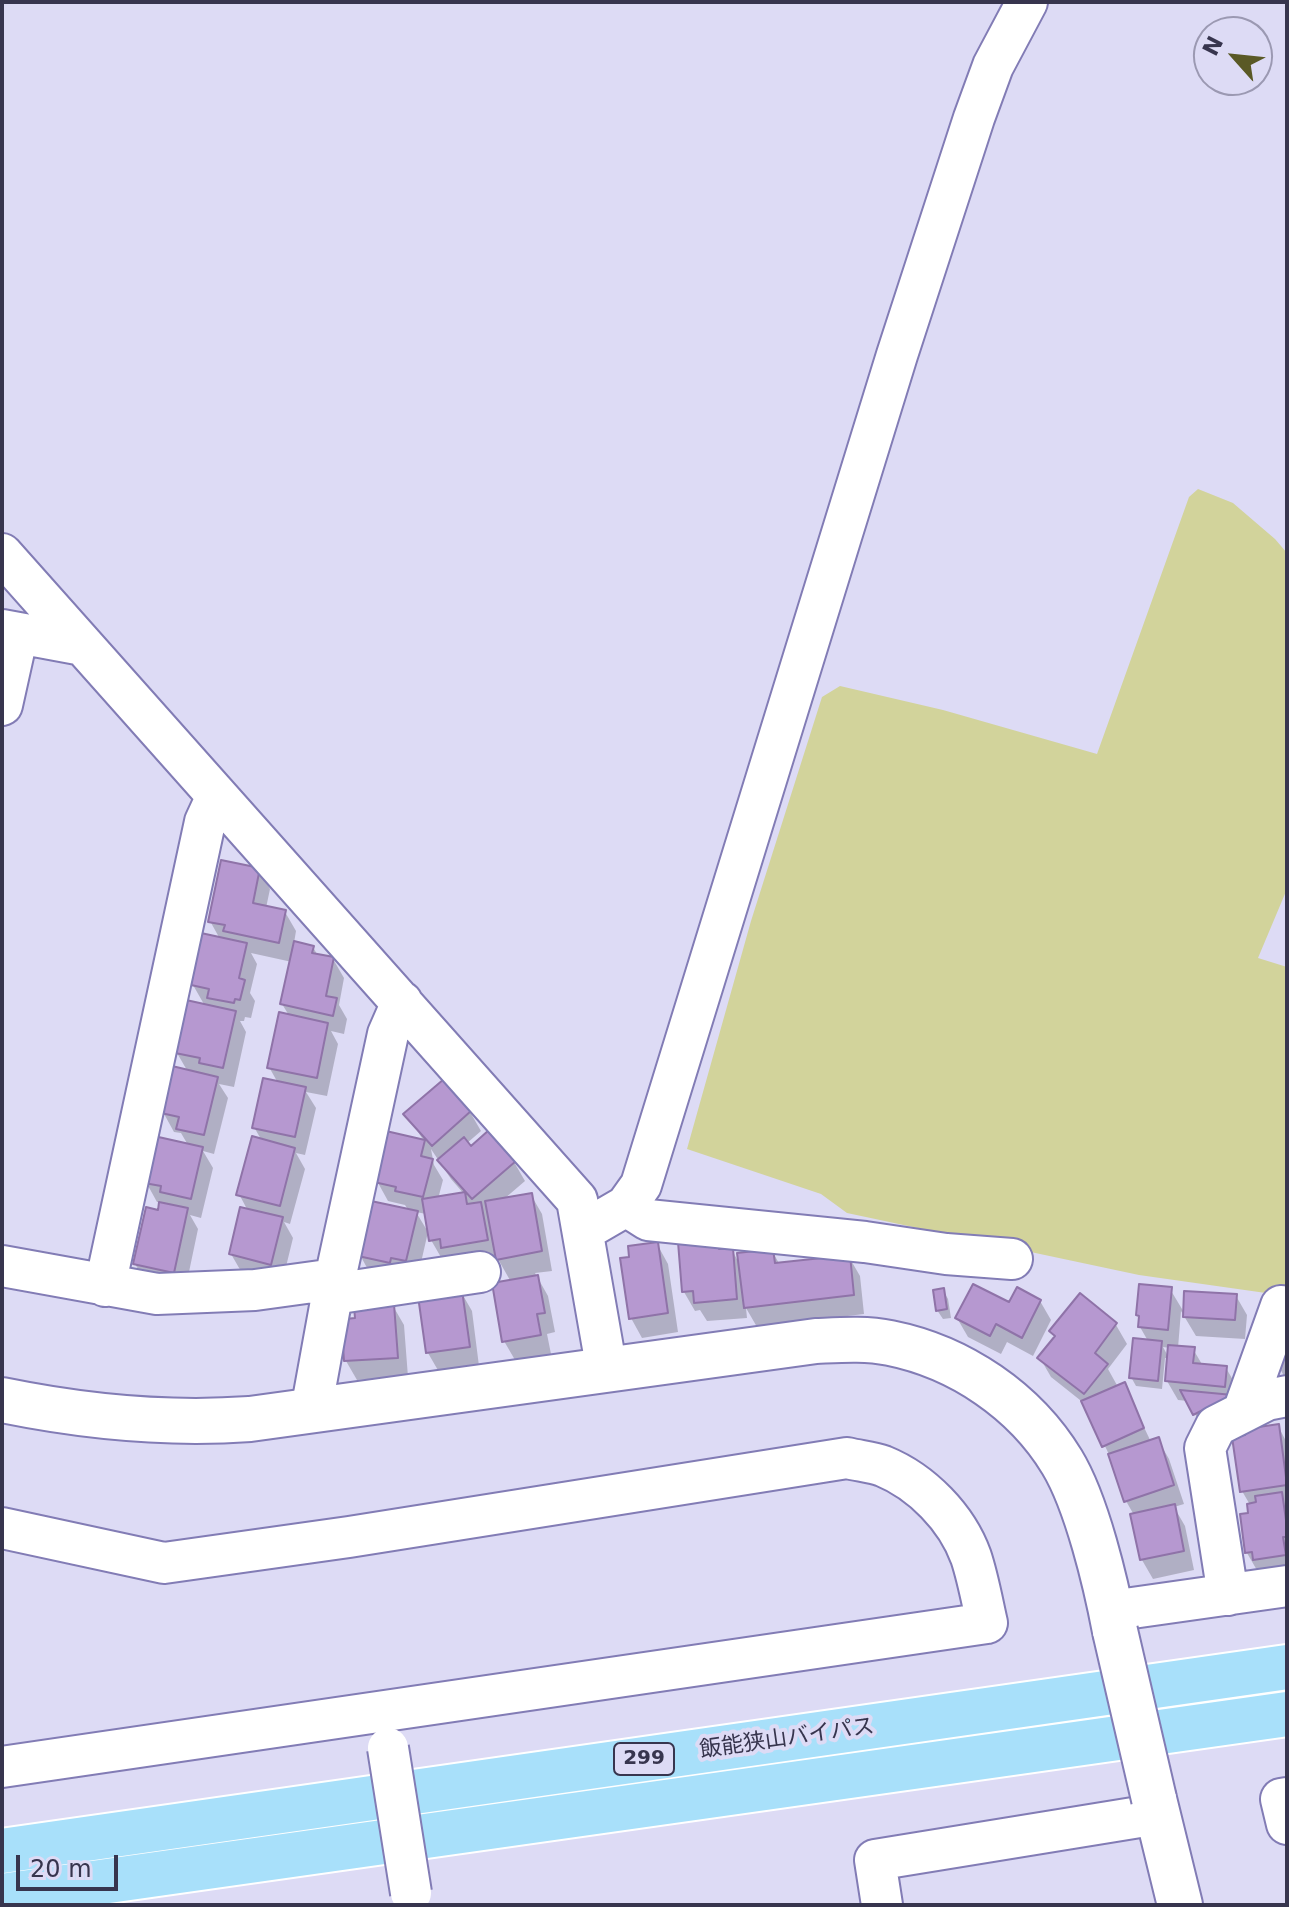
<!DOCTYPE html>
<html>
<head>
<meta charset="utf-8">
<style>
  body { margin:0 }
  #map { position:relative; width:1289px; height:1907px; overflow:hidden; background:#dddbf5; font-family:"DejaVu Sans",sans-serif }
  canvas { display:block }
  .frame { position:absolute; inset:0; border:4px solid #37354e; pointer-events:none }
  .north { position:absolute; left:1193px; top:16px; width:80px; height:80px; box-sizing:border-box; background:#dddbf5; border:2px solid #9b99b2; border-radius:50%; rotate:297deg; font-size:22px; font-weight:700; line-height:32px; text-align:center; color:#37354e }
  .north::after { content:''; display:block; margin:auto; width:28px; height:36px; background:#5a5926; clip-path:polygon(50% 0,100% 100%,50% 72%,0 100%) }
  .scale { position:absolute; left:16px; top:1855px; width:102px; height:36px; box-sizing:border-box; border:4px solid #37354e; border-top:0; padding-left:10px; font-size:24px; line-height:28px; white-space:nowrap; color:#37354e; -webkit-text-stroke:6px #dddbf5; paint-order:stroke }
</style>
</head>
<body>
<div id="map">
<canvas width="1289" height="1907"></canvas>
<div class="frame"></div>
<div class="north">N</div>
<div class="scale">20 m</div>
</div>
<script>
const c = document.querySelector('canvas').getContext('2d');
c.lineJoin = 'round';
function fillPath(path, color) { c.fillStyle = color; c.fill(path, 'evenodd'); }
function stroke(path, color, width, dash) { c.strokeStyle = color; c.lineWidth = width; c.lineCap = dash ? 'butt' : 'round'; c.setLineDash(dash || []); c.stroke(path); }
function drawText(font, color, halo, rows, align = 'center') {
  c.font = font + ' "DejaVu Sans","Noto Sans JP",sans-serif'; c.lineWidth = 8; c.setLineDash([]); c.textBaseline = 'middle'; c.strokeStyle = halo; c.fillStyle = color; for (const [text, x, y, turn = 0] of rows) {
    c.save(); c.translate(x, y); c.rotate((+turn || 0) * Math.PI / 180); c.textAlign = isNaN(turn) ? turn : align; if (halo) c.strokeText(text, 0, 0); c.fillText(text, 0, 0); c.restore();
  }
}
fillPath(new Path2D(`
  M1198 489 1233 503 1275 539 1287 553V889L1258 958 1287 967V1296L1139 1275 847 1213 821 1194 687 1149 751 921 822 697 840 686 943 710 1097 754 1189 497Z`), '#d2d39b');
fillPath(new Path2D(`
  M259 870 270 889 266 908 285 912 296 931 294 943 313 947 318 956 333 959 344 978 339 1005 347 1019 344 1034 331 1031 338 1044 327 1096 306 1092 316 1108 305 1155 296 1153 305 1169 290 1224 284 1222 293 1238 282 1283 242 1273 231 1254 248 1211 239 1194 262 1141 254 1127 278 1083 269 1067 290 1017 282 1004 292 962 251 953 257 964 250 993 255 1001 251 1018 245 1017 244 1021H240L246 1032 234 1087 219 1084 228 1098 214 1154 203 1151 213 1168 201 1218 190 1215 198 1229 185 1291 147 1283 135 1264 159 1212 161 1202H157L146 1182 188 1145 181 1133 174 1132 163 1112 188 1072 177 1053 205 1006 193 985 220 939 210 921Z
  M470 1112 481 1131 466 1144 471 1149 514 1162 525 1181 504 1199 531 1195 542 1214 552 1271 535 1273 548 1296 555 1332 547 1334 551 1354 515 1360 504 1341 511 1282 498 1259 454 1267 442 1259 431 1240 426 1214 416 1212 428 1232 417 1280 371 1275 360 1255 409 1211 405 1205 388 1201 377 1181 424 1141 406 1114ZM431 1149 451 1179 464 1194 438 1199 443 1180 434 1165Z
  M717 1241 723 1251 732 1250 740 1265 772 1251 780 1265 849 1257 860 1276 864 1314 757 1327 746 1308 747 1318 707 1321 700 1310 695 1311 684 1292Z
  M657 1244 668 1264 678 1332 642 1338 631 1318V1259Z
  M1170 1289 1185 1314 1236 1296 1247 1315 1245 1339 1196 1336 1181 1311 1178 1348 1193 1349 1203 1366 1226 1368 1237 1387 1200 1423 1188 1401 1178 1400 1167 1381 1169 1358H1165L1162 1389 1136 1386 1131 1377 1148 1341 1140 1327 1141 1320 1138 1314ZM1163 1347 1170 1348 1169 1358Z
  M943 1290 948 1299 951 1318 943 1319 937 1310Z
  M461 1292 472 1311 479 1366 439 1372 428 1353Z
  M1080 1296 1116 1325 1127 1344 1108 1369 1118 1387 1124 1385 1151 1442 1158 1440 1169 1459 1184 1504 1174 1507 1185 1526 1194 1570 1153 1579 1142 1560 1134 1515 1126 1501 1114 1465 1085 1404 1051 1377 1040 1358 1056 1338 1052 1331Z
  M1040 1301 1051 1320 1033 1356 1007 1342 1001 1354 968 1337 957 1318Z
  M393 1306 404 1325 408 1377 357 1380 346 1361 348 1334 357 1320Z
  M1287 1333V1381L1276 1362Z
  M1278 1426 1287 1443V1575L1258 1572 1247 1553 1251 1515 1249 1503 1242 1491Z`), '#0003');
const building = new Path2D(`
  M221 860 260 868 253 903 286 910 279 943 223 931 225 925 208 922Z
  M201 933 247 943 239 978 245 980 240 1000 235 999 234 1003 207 998 209 989 191 985Z
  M294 941 314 946 312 953 334 957 326 996 337 998 333 1016 280 1004Z
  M186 1000 236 1011 223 1068 199 1063 200 1058 175 1053Z
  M279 1012 328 1023 317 1078 267 1068Z
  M172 1066 218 1077 204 1135 176 1129 179 1117 161 1113Z
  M263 1078 306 1087 295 1137 252 1128Z
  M444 1079 471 1111 432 1146 403 1114Z
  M489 1130 516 1161 472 1199 437 1160 464 1137 471 1146Z
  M386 1131 425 1140 421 1156 433 1159 423 1197 395 1191 396 1187 374 1182Z
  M154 1136 203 1147 191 1199 160 1192 161 1186 144 1183Z
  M252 1136 295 1148 280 1206 236 1195Z
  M465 1192 467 1204 481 1202 488 1240 441 1248 440 1239 429 1241 422 1199Z
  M532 1193 542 1251 496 1260 485 1201Z
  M371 1201 418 1211 406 1261 391 1258 390 1263 358 1256Z
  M159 1202 188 1208 174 1273 133 1264 146 1207 158 1210Z
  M240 1207 283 1217 271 1265 229 1254Z
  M718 1239 719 1249 733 1248 737 1299 694 1303 693 1291 682 1292 678 1242Z
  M658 1242 668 1313 629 1319 620 1258 629 1257 628 1246Z
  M773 1249 775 1263 850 1255 854 1295 744 1308 737 1253Z
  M538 1275 545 1313 537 1314 541 1335 502 1342 492 1283Z
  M973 1284 1009 1302 1017 1287 1041 1300 1022 1338 996 1324 990 1336 955 1318Z
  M1139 1284 1172 1287 1168 1330 1138 1327 1139 1316 1136 1315Z
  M944 1288 947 1309 936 1311 933 1290Z
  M462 1290 470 1347 426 1353 418 1296Z
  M1184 1291 1237 1294 1235 1320 1183 1317Z
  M1080 1293 1117 1323 1095 1353 1108 1364 1084 1394 1037 1358 1055 1336 1049 1331Z
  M394 1304 398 1358 344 1361 342 1332H346L345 1319 355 1318 354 1307Z
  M1133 1338 1162 1341 1158 1381 1129 1378Z
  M1168 1345 1195 1347 1193 1363 1227 1366 1225 1387 1165 1381Z
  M1125 1382 1144 1428 1102 1447 1081 1401Z
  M1180 1390 1233 1395 1193 1415Z
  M1279 1424 1287 1485 1240 1492 1232 1437 1245 1435V1429Z
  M1159 1437 1174 1485 1124 1502 1108 1454Z
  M1282 1492 1287 1527V1537H1283L1286 1555 1253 1560 1252 1552 1245 1553 1240 1514 1248 1513 1247 1504 1256 1502 1255 1496Z
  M1175 1504 1184 1551 1140 1560 1130 1514Z`);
fillPath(building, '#b698d0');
stroke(building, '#8f73a8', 2);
const street = new Path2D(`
  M2 554 83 645
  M2 630 83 645 577 1200 607 1371
  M2 705 18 633
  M626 1206 648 1220 865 1242 946 1254 1012 1259
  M583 1231 626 1206 641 1185 897 355 974 118 993 66 1027 2
  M2 1266 157 1294 255 1290 335 1279
  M105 1286 205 822 217 796
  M333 1294 480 1272
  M311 1411 335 1279 388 1034 402 1002
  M1243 1412 1281 1306
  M2 1528 164 1563 349 1537 847 1458C859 1461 872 1462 883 1466 922 1482 957 1518 971 1557 978 1578 982 1601 987 1623L2 1767
  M1228 1595 1205 1448 1216 1426 1267 1400 1287 1396
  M1111 1611 1287 1586
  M1287 1798 1281 1799 1287 1824
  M882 1905 875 1860 1158 1814`);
const secondary = new Path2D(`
  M2 1400C85 1417 165 1425 250 1419L816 1341C840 1340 865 1338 890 1343 960 1357 1025 1401 1062 1462 1087 1503 1106 1584 1115 1631
  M1154 1799 1180 1905`);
const highway = new Path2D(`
  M2 1851 1287 1667
  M2 1896 1287 1714`);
stroke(street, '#827cb5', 44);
stroke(secondary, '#827cb5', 48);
stroke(highway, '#fff', 48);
stroke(street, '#fff', 40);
stroke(secondary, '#fff', 44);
stroke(highway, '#a8e0fa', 44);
const streetBridge = new Path2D(`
  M388 1748 411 1893`);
const secondaryBridge = new Path2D(`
  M1115 1631 1154 1799`);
stroke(streetBridge, '#827cb5', 44, []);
stroke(secondaryBridge, '#827cb5', 48, []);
stroke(streetBridge, '#fff', 40);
stroke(secondaryBridge, '#fff', 44);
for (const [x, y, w] of [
  [644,1759,60]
]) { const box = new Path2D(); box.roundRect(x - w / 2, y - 16, w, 32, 6); c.fillStyle = '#dddbf5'; c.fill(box); stroke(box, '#37354e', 2); }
drawText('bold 20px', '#37354e', null, [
  ["299",644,1759]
]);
drawText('22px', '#37354e', '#dddbf5', [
  ["飯能狭山バイパス",787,1739,-8]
]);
</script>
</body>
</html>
